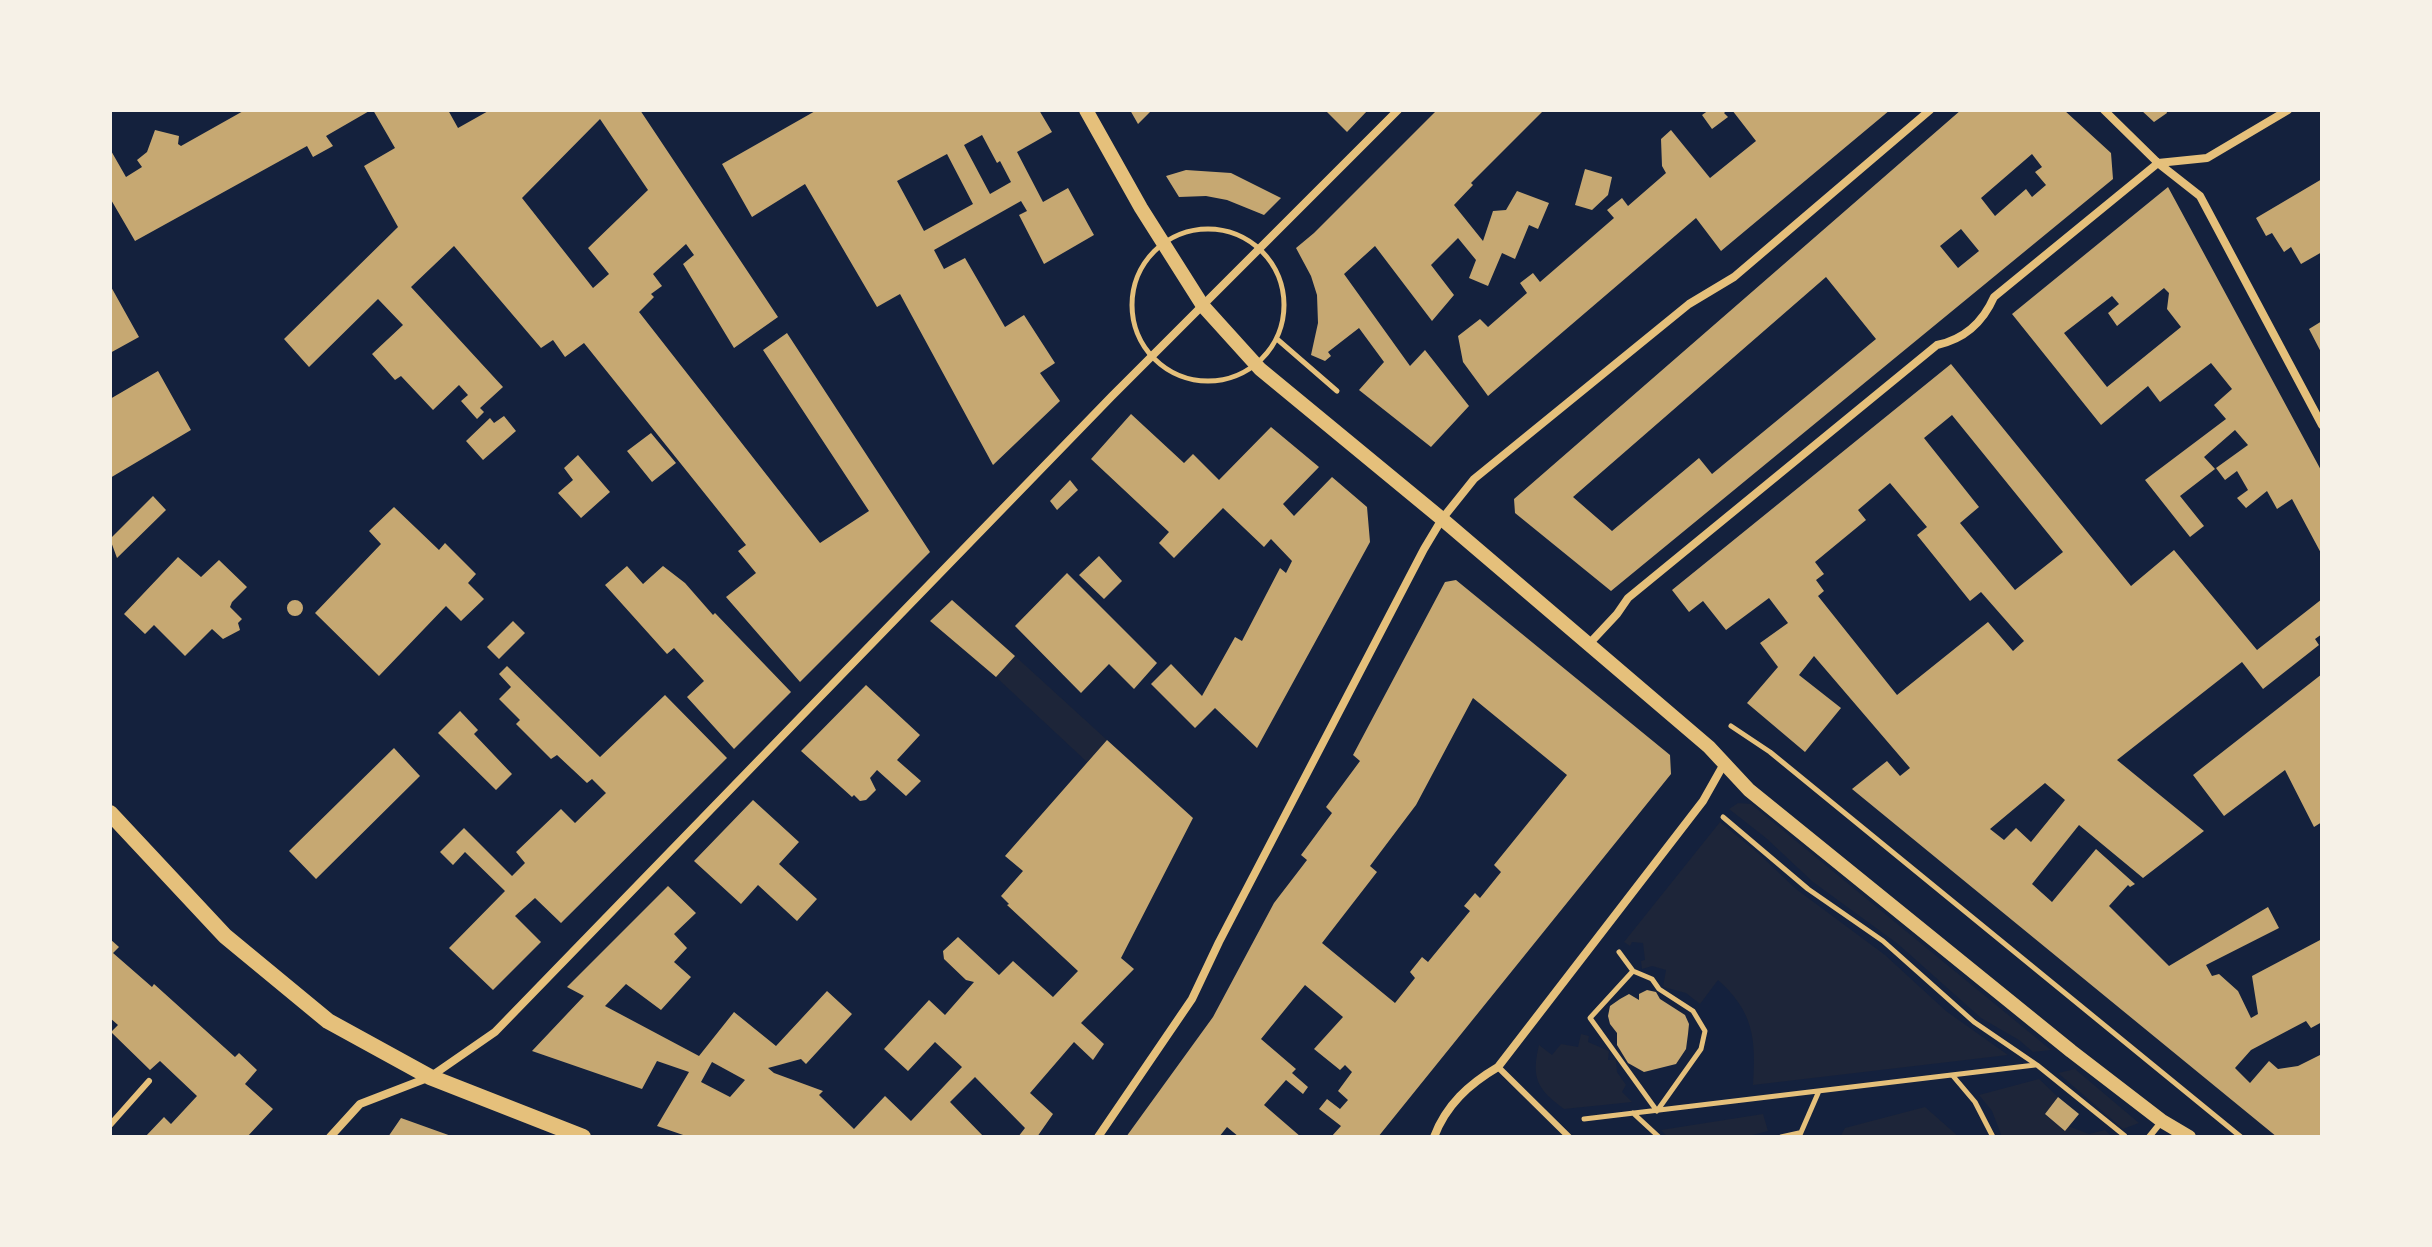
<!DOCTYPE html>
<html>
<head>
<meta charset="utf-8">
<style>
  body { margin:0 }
  #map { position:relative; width:2432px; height:1247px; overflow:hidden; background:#14213d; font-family:Manrope,sans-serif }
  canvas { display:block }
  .frame { position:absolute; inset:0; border:112px solid #f6f1e7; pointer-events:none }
</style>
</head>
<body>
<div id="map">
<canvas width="2432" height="1247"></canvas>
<div class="frame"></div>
</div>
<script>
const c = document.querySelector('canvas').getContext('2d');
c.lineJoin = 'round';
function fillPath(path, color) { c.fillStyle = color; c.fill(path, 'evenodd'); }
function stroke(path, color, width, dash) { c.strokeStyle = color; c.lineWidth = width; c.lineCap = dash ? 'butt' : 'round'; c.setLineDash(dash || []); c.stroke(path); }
fillPath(new Path2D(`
  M1015 656 1107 740 1087 762 996 677Z
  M1738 803 1751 804 2051 1050 2033 1052 2019 1040 1981 1018 1898 944 1813 882 1766 838 1729 809Z
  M1720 822 1759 854 1796 889 1885 955 1946 1011 2008 1055 1753 1085C1756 1039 1754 1012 1718 980L1700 1004 1686 993 1663 987 1666 970 1652 966 1642 969 1641 961 1645 960 1643 943 1632 942 1630 946 1624 942Z
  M1581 1034 1589 1036 1588 1042 1609 1051 1608 1060H1616L1617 1072 1626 1085 1622 1092 1632 1102 1564 1109C1537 1089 1531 1078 1539 1045L1552 1055 1561 1044 1578 1047Z
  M2075 1069 2139 1123 2123 1129 2058 1073Z
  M2039 1079 2058 1097 2045 1115 2064 1130 2068 1126 2089 1134 2105 1130 2112 1137H2002L1992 1111 1979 1095Z
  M1925 1107 1959 1137H1840L1845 1128Z
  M1763 1114 1768 1131 1744 1137H1668L1661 1130Z`), '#1d2539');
fillPath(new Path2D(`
  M245 110H371L326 136 333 146 313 157 307 146 135 241 110 198V149L126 177 142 167 137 160 147 152 155 130 179 136 178 144 181 146Z
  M373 110H448L458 128 490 110H640L778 317 734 348 683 264 694 255 686 244 653 274 662 286 651 294 654 297 639 312 820 543 869 511 763 350 787 333 930 552 800 682 726 597 756 573 738 551 746 545 584 343 565 357 553 340 541 348 454 246 411 287 503 387 480 408 484 412 477 419 461 401 468 395 459 385 433 410 401 376 395 380 372 354 403 325 378 299 309 367 284 339 398 227 364 166 395 148ZM600 119 648 190 588 248 609 274 593 288 522 198Z
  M817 110H1039L1052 132 1017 152 1043 202 1068 188 1094 235 1044 264 1019 215 1027 211 1021 201 934 250 944 269 965 258 1005 327 1024 315 1055 363 1040 373 1060 401 993 465 900 294 877 307 805 184 752 217 722 164ZM982 135 997 163 1000 161 1011 182 990 194 964 145ZM947 154 973 204 924 231 897 181Z
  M1130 110H1152L1138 124Z
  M1325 110H1368L1347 132Z
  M1437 110H1544L1471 183 1473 185 1454 205 1483 241 1493 211 1506 210 1517 191 1549 203 1538 229 1529 225 1515 259 1502 253 1488 286 1469 278 1476 260 1458 238 1431 265 1454 295 1432 321 1375 246 1344 274 1410 366 1425 350 1469 406 1431 447 1359 390 1384 362 1359 328 1328 352 1331 356 1325 361 1311 355 1318 323 1317 295 1311 276 1296 248 1314 233Z
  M1709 110H1727L1724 113 1728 117 1712 129 1702 115Z
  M1732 110H1890L1721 251 1696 218 1488 396 1463 362 1458 336 1480 319 1488 327 1527 293 1520 283 1533 273 1540 282 1614 218 1607 210 1622 198 1628 206 1666 173 1662 166 1661 139 1671 130 1710 178 1756 141Z
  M1961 110H2064L2111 153 2113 179 1611 591 1515 513 1514 499ZM2032 154 2042 167 2035 172 2046 185 2032 197 2026 189 1995 216 1981 198ZM1961 229 1979 251 1958 268 1940 246ZM1826 277 1876 339 1712 474 1699 458 1612 531 1573 497Z
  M2141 110H2166L2167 113 2154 122Z
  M1585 169 1612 177 1608 195 1592 210 1575 205Z
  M1186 170 1231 173 1281 198 1264 215 1227 200 1206 196 1179 197 1166 176Z
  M2322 179V252L2301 264 2291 247 2284 252 2272 233 2266 236 2256 218Z
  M2168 187 2322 472V555L2292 499 2277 509 2267 491 2246 508 2237 498 2248 490 2237 471 2225 480 2216 468 2248 445 2235 430 2204 457 2215 469 2180 496 2204 526 2190 537 2145 480 2226 419 2214 405 2232 389 2211 363 2160 402 2148 386 2101 425 2012 314ZM2164 288 2169 293 2167 309 2181 327 2107 387 2064 333 2112 296 2119 304 2108 313 2117 326Z
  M110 285 139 337 110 353Z
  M2322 321V354L2309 329Z
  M1951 364 2131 586 2174 550 2257 650 2322 599V634L2315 639 2319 645 2263 689 2242 662 2117 760 2204 831 2143 878 2079 825 2032 884 2052 902 2096 849 2135 884 2130 887 2128 885 2109 906 2169 966 2268 907 2279 928 2206 965 2212 976 2219 974 2238 991 2251 1018 2258 1014 2252 976 2322 939V1022L2311 1028 2306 1021 2251 1050 2235 1068 2250 1083 2269 1061 2278 1069 2298 1066 2322 1054V1137H2277L1852 789 1887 761 1900 776 1910 768 1814 656 1799 675 1841 708 1805 752 1747 703 1778 667 1760 643 1788 623 1769 598 1726 630 1703 601 1689 612 1672 590ZM1952 415 2063 552 2015 590 1960 523 1979 507 1924 438ZM1890 483 1927 527 1917 535 1970 601 1981 592 2024 641 2013 651 1988 622 1897 695 1818 596 1824 591 1816 580 1824 574 1815 562 1866 520 1858 510ZM2045 783 2065 800 2031 842 2016 828 2004 840 1990 829Z
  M158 371 191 430 110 478V399Z
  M1131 414 1184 463 1193 454 1219 480 1271 427 1319 467 1283 504 1294 516 1332 477 1367 507 1370 542 1257 748 1215 708 1195 728 1151 684 1171 664 1202 696 1235 637 1242 641 1280 568 1286 573 1292 561 1271 539 1264 547 1223 508 1174 558 1159 543 1169 532 1091 459Z
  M504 416 516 431 483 460 466 441 490 418 494 423Z
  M651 433 676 463 652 482 627 451Z
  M578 455 610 492 581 518 558 493 573 480 564 468Z
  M1070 480 1078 490 1057 510 1050 501Z
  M153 496 166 510 117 558 110 539Z
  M394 507 439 550 445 543 476 574 468 583 484 599 461 621 446 606 379 676 315 613 381 544 369 531Z
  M1099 556 1122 581 1104 599 1079 575Z
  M178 557 201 577 219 560 247 587 232 602 230 607 242 619 238 623 240 630 223 639 212 629 185 656 154 625 145 634 124 614Z
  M627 566 643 584 663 566 685 583 713 615 715 613 791 692 734 749 687 697 704 681 674 648 667 654 605 585Z
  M1067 573 1157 663 1134 689 1109 664 1081 693 1015 626Z
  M1456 580 1670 755 1671 774 1378 1137H1331L1341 1126 1319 1109 1327 1099 1340 1109 1348 1100 1338 1091 1352 1072 1345 1065 1340 1070 1314 1049 1343 1017 1305 985 1261 1039 1296 1069 1292 1073 1308 1087 1303 1094 1286 1080 1264 1105 1301 1137H1239L1227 1127 1219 1137H1126L1213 1017 1274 903 1307 860 1301 855 1332 813 1326 807 1360 761 1353 755 1445 582ZM1473 698 1567 775 1494 865 1501 872 1480 898 1475 893 1464 906 1470 911 1428 962 1422 957 1410 972 1415 978 1395 1003 1322 943 1377 872 1370 866 1416 805Z
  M952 600 1015 656 996 677 930 621Z
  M287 608a8 8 0 1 1 16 0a8 8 0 1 1-16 0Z
  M513 621 525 633 499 659 487 647Z
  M507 666 600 757 665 695 727 758 561 923 535 898 515 916 541 942 493 990 449 948 505 891 465 852 453 865 440 852 464 828 512 876 525 863 516 852 561 809 575 823 606 793 592 779 587 783 557 755 551 759 516 724 520 720 499 699 511 687 499 674Z
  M2322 674V822L2314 827 2285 770 2224 816 2193 775Z
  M866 685 920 735 897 760 921 781 906 796 877 770 870 778 876 790 866 800 860 801 854 795 852 797 801 751Z
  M460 711 478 730 474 734 512 774 496 790 438 733Z
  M1107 740 1193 818 1121 958 1134 969 1081 1023 1104 1044 1093 1060 1074 1042 1030 1093 1053 1114 1037 1137H1018L1025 1128 975 1077 950 1102 984 1137H689L657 1126 689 1072 657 1061 642 1089 532 1051 584 996 567 987 668 886 696 913 674 934 687 948 674 962 691 977 661 1010 626 984 605 1006 699 1056 734 1012 776 1046 827 991 852 1014 806 1064 801 1059 768 1068 774 1073 823 1091 819 1095 854 1129 885 1096 911 1121 962 1067 935 1042 908 1071 884 1049 929 1000 945 1015 974 982 966 980 944 959 943 951 958 937 999 975 1013 961 1053 997 1078 971 1007 905 1009 904 1001 896 1023 871 1005 856ZM712 1062 745 1080 730 1097 701 1082Z
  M394 748 420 776 316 879 289 851Z
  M753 800 799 842 779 864 817 899 797 921 758 885 741 904 694 861Z
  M110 939 119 947 113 953 152 987 154 984 235 1057 239 1053 257 1070 245 1084 273 1109 247 1137H145L164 1117 171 1124 197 1096 160 1061 150 1070 111 1032 118 1025 110 1018Z
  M1647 990 1656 992 1660 999 1685 1015 1689 1024 1688 1034 1686 1049 1676 1064 1644 1072 1628 1063 1617 1045V1033L1610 1024 1608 1016 1610 1006 1620 999 1629 994 1639 1000V994Z
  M2058 1097 2079 1114 2065 1131 2045 1114Z
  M401 1118 454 1137H388Z`), '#c6a872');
stroke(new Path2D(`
  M1132 305a76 76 0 1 1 152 0a76 76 0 1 1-152 0Z
  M1277 339 1337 391
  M1731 726 1770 752 2241 1137
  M1723 817 1808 889 1883 941 1974 1022 2037 1065 2125 1136
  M1619 952 1633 971 1590 1018 1657 1111 1701 1049 1705 1031 1693 1011 1659 989 1652 979 1633 971
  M1953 1076 1975 1102 1993 1137
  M1633 1113 1659 1137
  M1584 1119 2035 1065
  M1781 1137 1799 1133
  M1799 1137 1819 1091`), '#e5c07b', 5);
stroke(new Path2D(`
  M1498 1067 1569 1137
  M110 1125 149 1081
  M2149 1137 2162 1121`), '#e5c07b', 6);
stroke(new Path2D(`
  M2104 110 2158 163 2200 196 2322 425
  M1588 645 1617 614 1628 598 1937 345C1965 339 1983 322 1994 297L2158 163 2207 158 2288 110
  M330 1137 360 1104 430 1077 495 1032 1112 396 1398 110
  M1098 1137 1192 999 1219 942 1424 549 1442 519 1474 479 1689 304 1734 277 1930 110
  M1434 1137C1446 1105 1469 1084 1498 1067L1703 801 1725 762`), '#e5c07b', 8);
stroke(new Path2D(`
  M1086 110 1141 208 1203 306 1260 369 1442 519 1709 747 1749 790 2071 1051 2162 1121 2189 1137`), '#e5c07b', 14);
stroke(new Path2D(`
  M110 813 225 936 328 1021 430 1077 583 1137`), '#e5c07b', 16);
</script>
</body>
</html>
